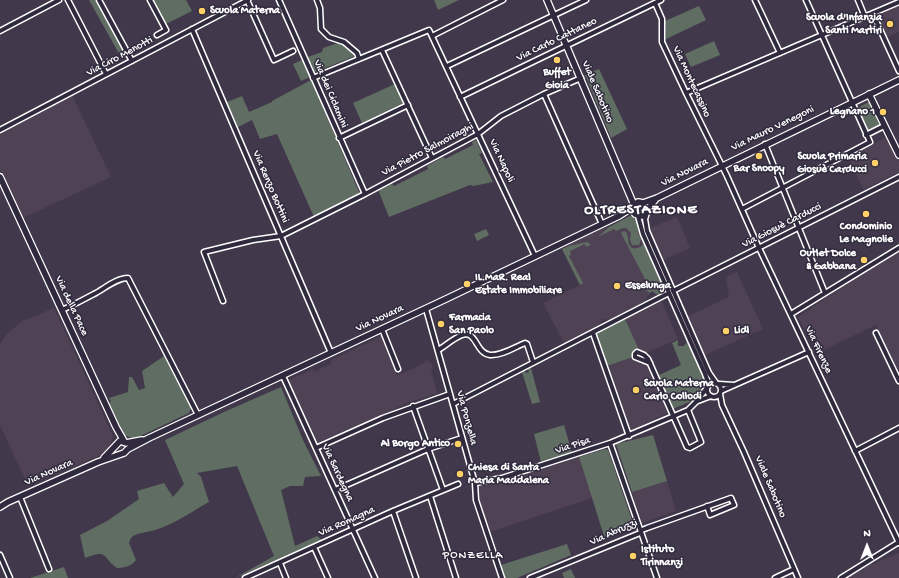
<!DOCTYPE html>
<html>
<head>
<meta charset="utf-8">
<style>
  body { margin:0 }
  #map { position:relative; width:899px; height:578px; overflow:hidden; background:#42384b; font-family:"Gochi Hand",sans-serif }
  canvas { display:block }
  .north { position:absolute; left:847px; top:526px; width:40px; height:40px; -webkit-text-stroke:3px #2f2a3d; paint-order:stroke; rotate:0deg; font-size:11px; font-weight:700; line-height:16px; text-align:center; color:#fff }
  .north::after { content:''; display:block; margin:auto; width:14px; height:18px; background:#fff; clip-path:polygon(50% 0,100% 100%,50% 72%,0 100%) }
</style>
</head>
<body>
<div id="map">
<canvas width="899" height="578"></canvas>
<div class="north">N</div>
</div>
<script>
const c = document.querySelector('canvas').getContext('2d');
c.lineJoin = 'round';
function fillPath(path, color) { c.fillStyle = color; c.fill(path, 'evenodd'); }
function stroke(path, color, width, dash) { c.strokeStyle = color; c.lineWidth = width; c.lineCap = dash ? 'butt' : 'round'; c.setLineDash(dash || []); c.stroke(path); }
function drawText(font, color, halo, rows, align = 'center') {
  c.font = font + ' "Gochi Hand",sans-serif'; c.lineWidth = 3; c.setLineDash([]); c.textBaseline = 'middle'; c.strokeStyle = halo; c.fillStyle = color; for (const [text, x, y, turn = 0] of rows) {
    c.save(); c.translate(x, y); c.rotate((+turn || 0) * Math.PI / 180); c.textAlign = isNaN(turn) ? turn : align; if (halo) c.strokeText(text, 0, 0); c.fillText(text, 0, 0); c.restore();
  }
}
fillPath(new Path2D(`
  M899 5V32L887 37 878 17 879 14Z
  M72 95 111 177 23 218 0 169V134Z
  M886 137 899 162V172L864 190 848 157Z
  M630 216 636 219 664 287V291L663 294H656L652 291 644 302 610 320 602 319 598 327 564 343 543 303 580 285 562 249 577 240 601 229 609 227Z
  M677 217 690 248 663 260 650 228Z
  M899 252V374L876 325 817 353 798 317 856 278Z
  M737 272 763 329 705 355 688 316 729 297 726 277Z
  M661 300 678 339 646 353 639 350 625 319Z
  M54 308 113 436 111 444 107 451 101 455 28 486 0 425V344L6 335 21 322Z
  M382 336 397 375 413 369 428 360 429 363 431 362 433 369 431 370 437 394 412 401 318 443 289 380 313 369 314 372 331 364V360Z
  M633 357 635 360 646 364 667 413 631 431 628 430 607 366Z
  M579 457 592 498 489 532 480 511 479 486 481 484 497 483Z
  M667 481 676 511 642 523 632 492Z
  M899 553V578H848L871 564H873Z`), '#504255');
fillPath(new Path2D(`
  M89 0H95L126 57 122 59Z
  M147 0H186L192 11 166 24 163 19 159 21Z
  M434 0H459L438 10Z
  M699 6 706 20 666 39 665 21Z
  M714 41 720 55 691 67 685 54Z
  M341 42 345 48 354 53 355 56 315 72 308 57 322 52 323 48Z
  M302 60 310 77 301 81 293 64Z
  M599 69 627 129 611 138 585 75Z
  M311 80 360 194 314 217 277 134 260 139 252 120 238 127 227 102 242 96 249 112 272 102V101Z
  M395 84 403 103 362 123 353 103Z
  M869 102 880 126 868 132 857 108Z
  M476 140 482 153 479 154 493 182 473 186 470 185 389 217 379 192 380 190 392 184 394 186 428 169 427 166 443 157 445 159 473 145 472 142Z
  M630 216 636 219 639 222 638 233 641 239 639 245H632L630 240 631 233 626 228H623L616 231 614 229 598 237 609 227Z
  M486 229 489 235 477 241 474 234Z
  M624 231 626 232C630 238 626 243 632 248 638 249 643 247 644 241L664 284V291L663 294H656L652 291 650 293 644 289 642 284 646 281 621 233Z
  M587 242 591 245 586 247 585 244 570 251 571 254 569 256 583 283 580 285 562 249 569 246Z
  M625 319 639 350H634L633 357 607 366 596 337 598 333Z
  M690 337 711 388 706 395 673 409 659 375 681 365 672 343 678 340V346H684L687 342V338Z
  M164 356 191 408 189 413 134 439 124 435 109 403 111 402 109 398 128 392 129 377H132L139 390 145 388 142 371Z
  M531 368 540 402 532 404 522 372 525 371 526 373 529 372 528 369Z
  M281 387 303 440 321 476 305 477 303 486H290L281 490 295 546 317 536 322 540 235 578 274 556 237 466 197 473 201 477 209 502C189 513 168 529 146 532 138 534 131 534 129 543L136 560C132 566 124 568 117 568 101 557 109 549 85 558L80 535 107 521 139 499 137 491 164 483 173 497 184 484 165 440 224 412Z
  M564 425 572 453 541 462 534 434Z
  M653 435 667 481 632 492 616 444Z
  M605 449 608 450 634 526 605 539 579 457Z
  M567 544 571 555 517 578H505L501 565Z
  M64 567 68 578H30Z
  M571 569 575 578H564L562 573Z`), '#606d62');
const street = new Path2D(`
  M68 0 106 74
  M99 0 132 61
  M150 0 166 30 157 35
  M247 0 274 60 293 51
  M279 0 365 194
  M317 0 320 8 321 29 329 37 344 42 357 53 359 59
  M755 0 780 53
  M858 0 865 17
  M655 3 662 19V42L686 93 727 176 759 248 899 543
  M873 14 899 71
  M192 29 331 353
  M0 31 59 0
  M432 36 503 0
  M382 50 432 158
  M447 66 586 0
  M313 78 429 30 535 256
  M686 93 899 2
  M544 94 602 224
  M460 97 661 0
  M0 130 248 0
  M866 135 884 126
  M339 138 408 105
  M765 144 825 293
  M742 209 870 142 806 0
  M647 213 645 219 647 231 709 373 716 383
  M638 216 643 234 705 374 708 382 707 387
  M673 291 899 177
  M223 301 204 252 253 240 281 236 365 194 478 134 501 116 544 94 581 78
  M426 309 475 483 476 500 502 578
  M62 310C73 305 83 300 94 294 104 289 116 278 128 278L198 415
  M791 314 899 248
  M382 329 398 369
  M593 333 629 436
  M876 333 899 381
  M438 350C445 346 454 338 462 335 477 330 475 353 490 355 501 356 515 347 525 343L527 344 533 362
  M650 363 635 357V354L637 352 644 355 648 359 687 447 690 448 701 442 688 410
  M283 376 375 578
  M707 390a7 7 0 1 1 14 0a7 7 0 1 1-14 0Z
  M719 384 734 385
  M721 391 809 352
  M720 394 722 405 744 452 798 578
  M698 401 711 396
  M453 404 669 293
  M413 406 443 490
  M610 443 657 578
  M316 448 383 418 450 394
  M855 451 899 428
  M475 483 502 478 610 443 688 410 697 401 706 389
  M335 490 428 449 462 438
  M430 496 456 578
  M20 497 49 569
  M393 511 416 578
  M314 547 328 578
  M0 555 10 578
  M280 563 286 578
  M245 578 393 511 458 484
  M530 578 640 533 642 530 647 528C675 518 703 508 731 498L734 505 710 515 707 506
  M775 578 794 569
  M841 578 899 542`);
const secondary = new Path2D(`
  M547 0 634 205
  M869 94 899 155
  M0 177 116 427 124 441
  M633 207V211L635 214 642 216C648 213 650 205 655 200
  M104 458 120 441 126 443 142 440
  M0 507 8 502 98 462 124 453 128 449 149 438 446 299 619 216 633 207 638 202 643 203 657 198 899 80`);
stroke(street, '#fff', 7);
stroke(secondary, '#fff', 8);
stroke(street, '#2f2a3d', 4);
stroke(secondary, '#2f2a3d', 5.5);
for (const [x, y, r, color] of [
  [202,11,4,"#ffd166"],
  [890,24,4,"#ffd166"],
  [557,60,4,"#ffd166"],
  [883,112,4,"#ffd166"],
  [759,156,4,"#ffd166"],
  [875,163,4,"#ffd166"],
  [866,214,4,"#ffd166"],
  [864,260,4,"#ffd166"],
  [467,284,4,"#ffd166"],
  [617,286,4,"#ffd166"],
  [441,324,4,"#ffd166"],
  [726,331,4,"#ffd166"],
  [636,390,4,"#ffd166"],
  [458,444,4,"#ffd166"],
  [460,474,4,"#ffd166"],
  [633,556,4,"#ffd166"]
]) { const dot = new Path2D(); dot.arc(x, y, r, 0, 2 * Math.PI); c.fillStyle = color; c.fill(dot); stroke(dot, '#2f2a3d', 1.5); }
drawText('bold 11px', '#fff', '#2f2a3d', [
  ["Scuola Materna",210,11],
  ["Scuola d'Infanzia",882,18,"right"],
  ["Santi Martiri",882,31,"right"],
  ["Buffet",557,73,"center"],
  ["Gioia",557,86,"center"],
  ["Legnano 1",875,112,"right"],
  ["Scuola Primaria",867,157,"right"],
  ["Giosuè Carducci",867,170,"right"],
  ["Bar Snoopy",759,169,"center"],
  ["Condominio",866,227,"center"],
  ["Le Magnolie",866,240,"center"],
  ["Outlet Dolce",856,254,"right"],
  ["& Gabbana",856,267,"right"],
  ["IL.MaR. Real",475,278],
  ["Estate Immobiliare",475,291],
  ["Esselunga",625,286],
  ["Farmacia",449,318],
  ["San Paolo",449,331],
  ["Lidl",734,331],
  ["Scuola Materna",644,384],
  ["Carlo Collodi",644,397],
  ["Al Borgo Antico",450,444,"right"],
  ["Chiesa di Santa",468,468],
  ["Maria Maddalena",468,481],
  ["Istituto",641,550],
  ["Tirinnanzi",641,563]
], 'left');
drawText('11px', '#fff', '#2f2a3d', [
  ["Via Carlo Cattaneo",557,40,-26],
  ["Via Ciro Menotti",120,57,-28],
  ["Via Montecassino",691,82,65],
  ["Viale Sabotino",597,92,67],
  ["Via dei Ciclamini",330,94,67],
  ["Via Mauro Venegoni",773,129,-26],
  ["Via Pietro Salmoiraghi",428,150,-28],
  ["Via Napoli",501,161,65],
  ["Via Novara",685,173,-27],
  ["Via Renzo Bottini",270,187,67],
  ["Via Giosuè Carducci",782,226,-27],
  ["Via della Pace",71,306,65],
  ["Via Novara",380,319,-25],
  ["Via Firenze",818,350,65],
  ["Via Ponzella",466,418,75],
  ["Via Pisa",573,446,-18],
  ["Via Novara",49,473,-24],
  ["Via Sardegna",337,473,65],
  ["Viale Sabotino",770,487,67],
  ["Via Romagna",347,522,-24],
  ["Via Abruzzi",614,533,-24]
]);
c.letterSpacing = '1px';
drawText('12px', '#fff', '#2f2a3d', [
  ["PONZELLA",473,556]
]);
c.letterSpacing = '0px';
c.letterSpacing = '1px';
drawText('bold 15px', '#fff', '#2f2a3d', [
  ["OLTRESTAZIONE",641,211]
]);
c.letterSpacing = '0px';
</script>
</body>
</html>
